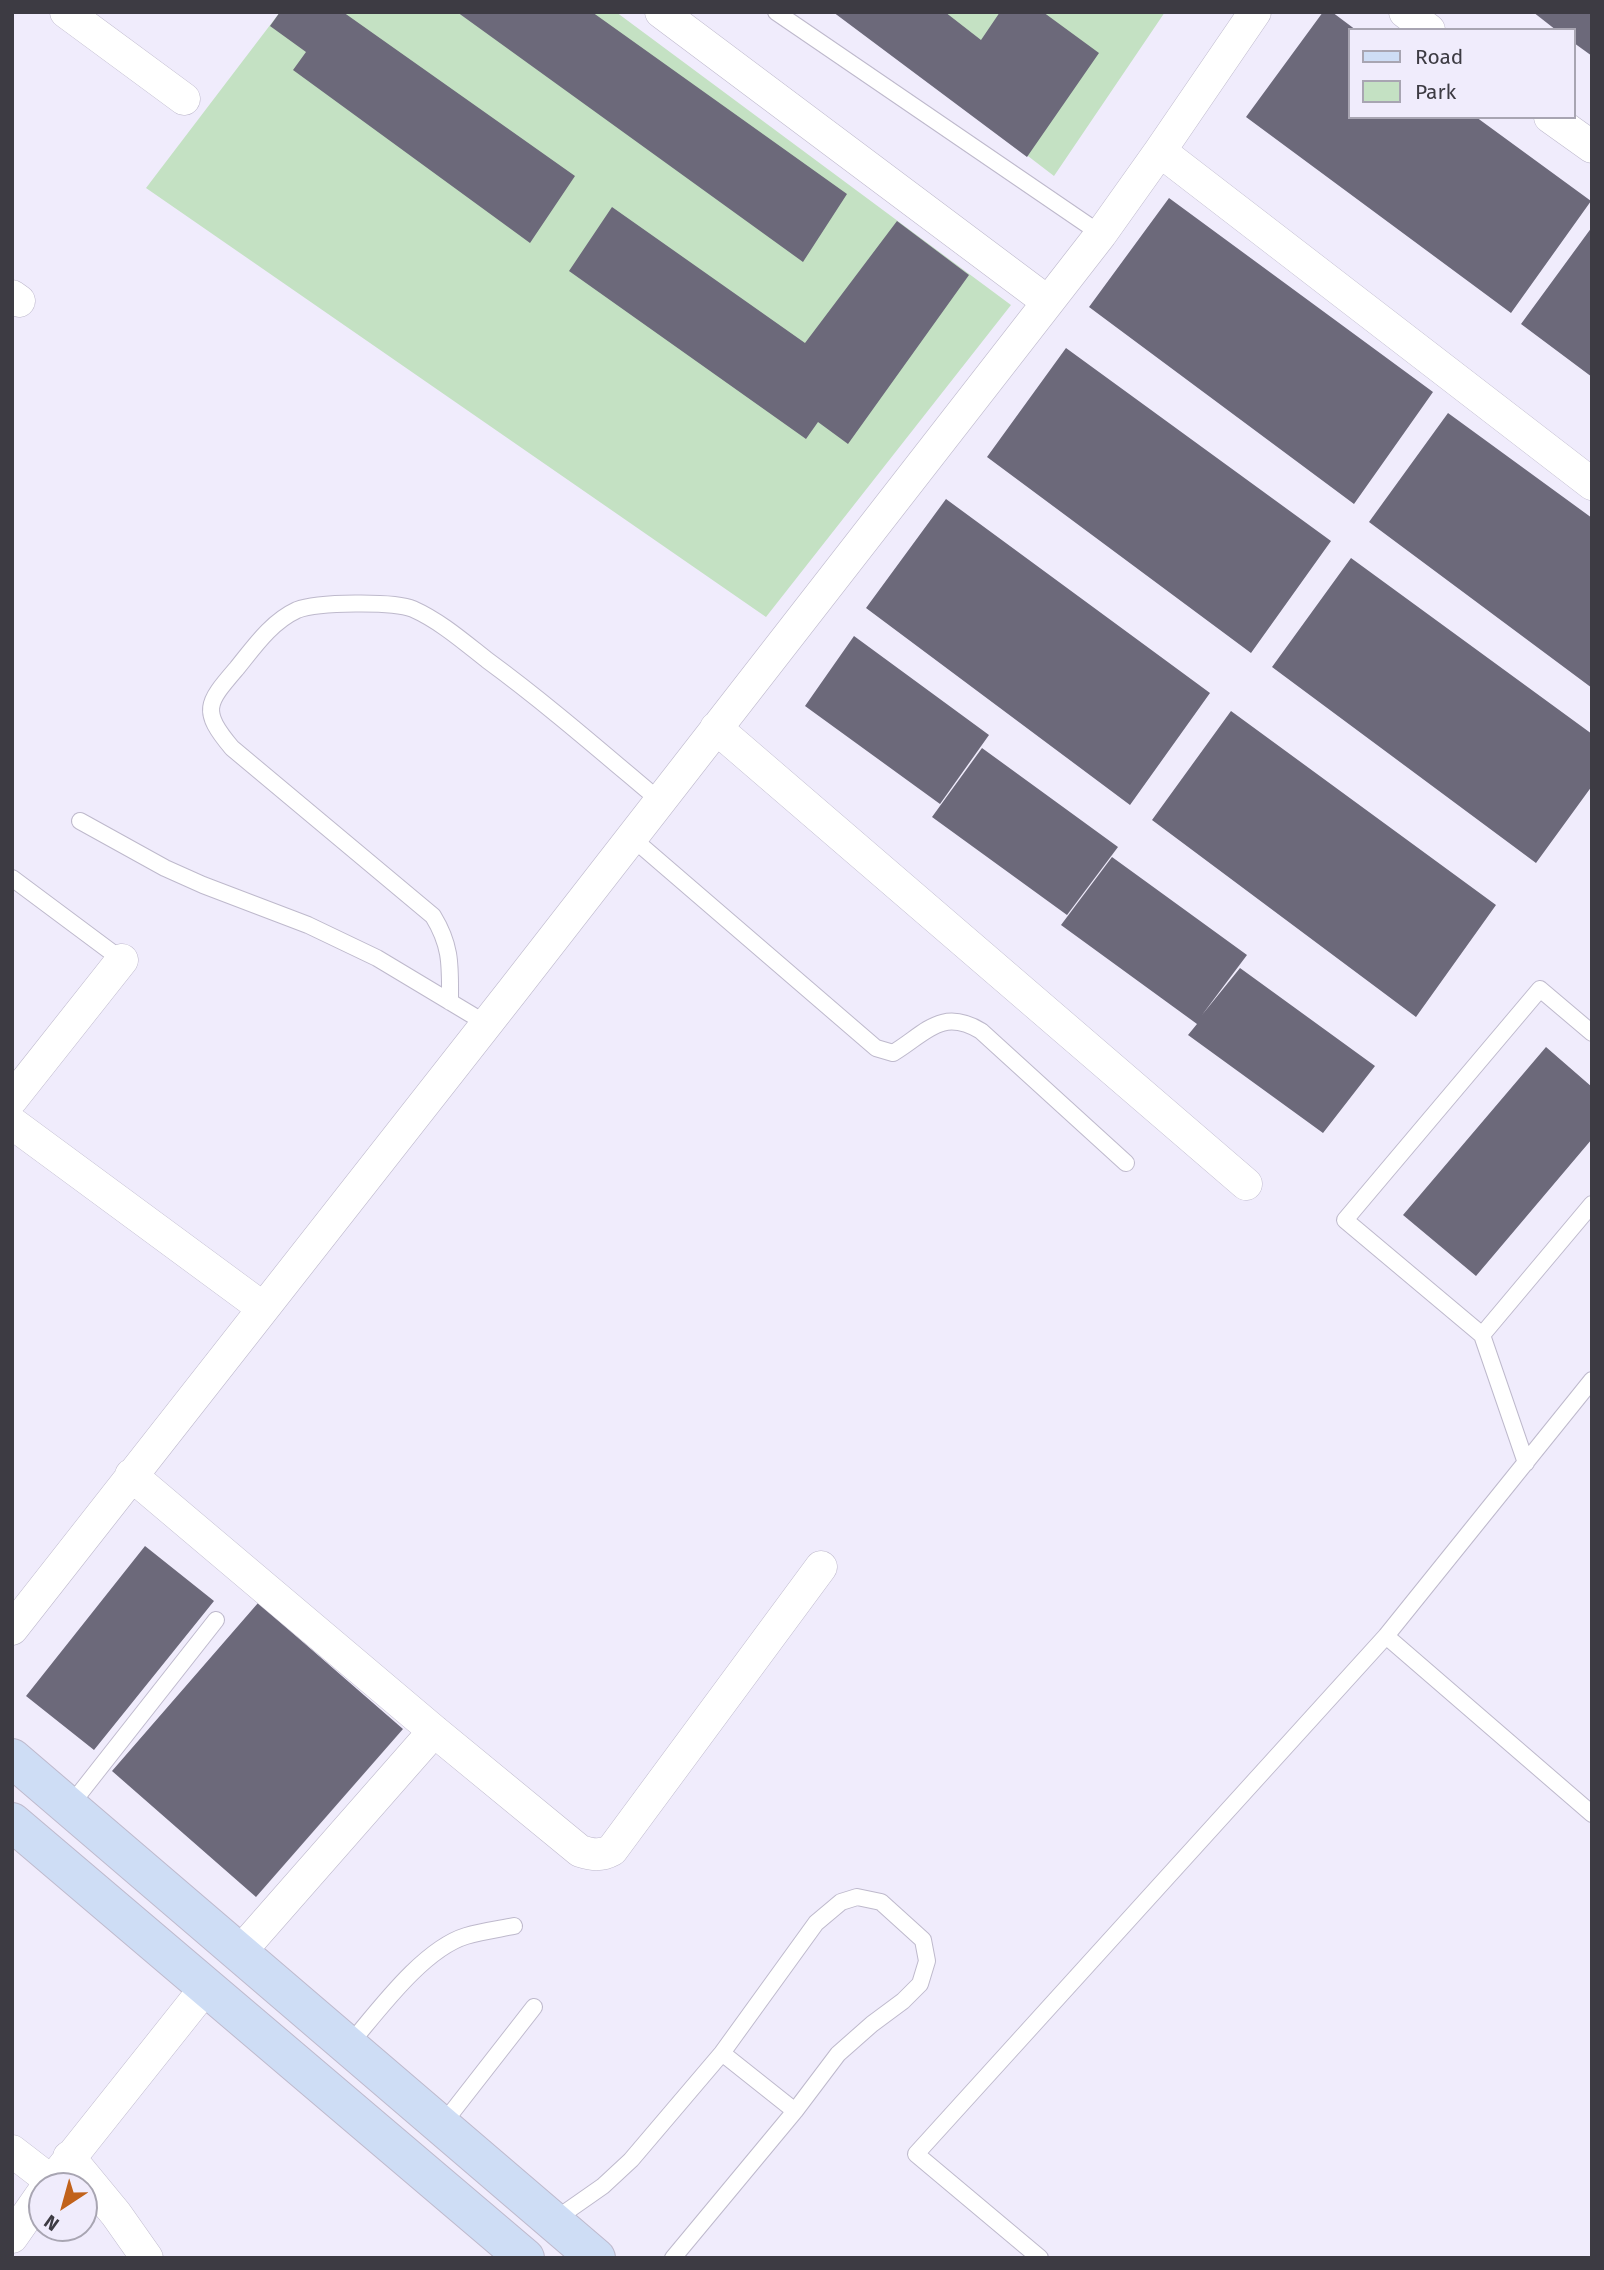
<!DOCTYPE html>
<html>
<head>
<meta charset="utf-8">
<style>
  body { margin:0 }
  #map { position:relative; width:1604px; height:2270px; overflow:hidden; background:#f0ecfc; font-family:"Fira Sans",sans-serif }
  canvas { display:block }
  .frame { position:absolute; inset:0; border:14px solid #3d3b43; pointer-events:none }
  .legend { position:absolute; left:1348px; top:28px; width:228px; height:91px; box-sizing:border-box; background:#f0ecfc; border:2px solid #a8a5b2; margin:0; padding:9px 12px; list-style:none; font-size:21px; color:#3d3b43 }
  .legend li { display:flex; align-items:center; gap:14px; height:35px }
  .legend b { width:35px; border:2px solid #a8a5b2 }
  .north { position:absolute; left:28px; top:2172px; width:70px; height:70px; box-sizing:border-box; background:#f0ecfc; border:2px solid #a8a5b2; border-radius:50%; rotate:216deg; font-size:19px; font-weight:700; line-height:28px; text-align:center; color:#3d3b43 }
  .north::after { content:''; display:block; margin:auto; width:24px; height:32px; background:#c1621b; clip-path:polygon(50% 0,100% 100%,50% 72%,0 100%) }
</style>
</head>
<body>
<div id="map">
<canvas width="1604" height="2270"></canvas>
<div class="frame"></div>
<ul class="legend">
<li><b style="height:9px;background:#ceddf5"></b>Road</li>
<li><b style="height:19px;background:#c4e1c3"></b>Park</li>
</ul>
<div class="north">N</div>
</div>
<script>
const c = document.querySelector('canvas').getContext('2d');
c.lineJoin = 'round';
function fillPath(path, color) { c.fillStyle = color; c.fill(path, 'evenodd'); }
function stroke(path, color, width, dash) { c.strokeStyle = color; c.lineWidth = width; c.lineCap = dash ? 'butt' : 'round'; c.setLineDash(dash || []); c.stroke(path); }
fillPath(new Path2D(`
  M280 12H616L1011 305 766 617 146 188Z
  M840 12H1165L1054 176Z`), '#c4e1c3');
fillPath(new Path2D(`
  M280 12H343L575 176 530 243 293 70 306 52 270 26Z
  M457 12H592L847 194 803 262Z
  M833 12H945L981 40 1000 12H1043L1099 53 1027 157Z
  M1323 12H1332L1356 30H1350V117H1476L1591 201 1511 313 1246 117Z
  M1533 12H1592V56L1574 43V30H1556Z
  M1169 198 1433 392 1354 504 1089 307Z
  M612 207 805 343 897 221 969 275 848 444 818 422 806 439 569 271Z
  M1592 227V377L1521 324Z
  M1066 348 1331 541 1251 653 987 457Z
  M1448 413 1592 518V688L1369 522Z
  M946 499 1210 693 1130 805 866 608Z
  M1351 558 1592 734V786L1536 863 1272 667Z
  M854 636 989 735 940 804 805 706Z
  M1231 711 1496 905 1416 1017 1152 820Z
  M982 748 1118 847 1067 915 932 817Z
  M1112 857 1247 955 1202 1015 1240 968 1375 1066 1323 1133 1188 1035 1197 1024 1061 925Z
  M1546 1047 1592 1087V1139L1476 1276 1403 1215Z
  M145 1546 214 1601 94 1750 26 1696Z
  M258 1603 403 1729 256 1897 112 1771Z`), '#6c697a');
const lane = new Path2D(`
  M776 12 1101 234
  M80 821 165 868 203 885 308 925 377 958 487 1024
  M631 837 876 1048 893 1053C925 1034 941 1007 981 1031L1126 1163
  M12 878 122 960
  M450 1002C450 967 452 947 433 916L232 748C200 710 207 703 237 668 254 647 271 622 297 610 317 602 394 601 413 609 440 621 464 642 487 660 547 704 603 753 660 801
  M1482 1335 1592 1204
  M1526 1463 1482 1335 1345 1220 1540 989 1592 1033
  M1386 1636 1592 1814
  M69 1807 216 1620
  M349 2045C378 2011 423 1949 466 1936 482 1931 499 1929 514 1926
  M722 2053 795 2111
  M442 2125 534 2007
  M553 2221 603 2186 631 2160 722 2053 816 1923 841 1902 857 1897 881 1902 923 1940 927 1961 920 1984 903 2001 872 2024 838 2054 795 2111 673 2258
  M1040 2258 916 2154 1386 1636 1592 1380`);
const street = new Path2D(`
  M66 12 184 99
  M661 12 1048 302
  M1405 12 1429 30
  M1550 117 1592 147
  M1160 151 1592 484
  M12 296 19 301
  M716 728 1246 1184
  M12 1099 122 960
  M12 1123 263 1308
  M131 1475 434 1731 580 1851C593 1855 601 1856 612 1850L821 1567
  M12 1629 514 989 1101 234 1160 151 1255 12
  M240 1952 434 1731
  M12 2151 51 2181
  M69 2157 116 2214 147 2258
  M48 2186 207 1986
  M12 2237 42 2194`);
const secondary = new Path2D(`
  M12 1758 596 2258
  M12 1822 525 2258`);
stroke(lane, '#beb9cc', 18);
stroke(street, '#beb9cc', 33);
stroke(secondary, '#beb9cc', 40);
stroke(lane, '#fff', 16);
stroke(street, '#fff', 32);
stroke(secondary, '#ceddf5', 38);
</script>
</body>
</html>
